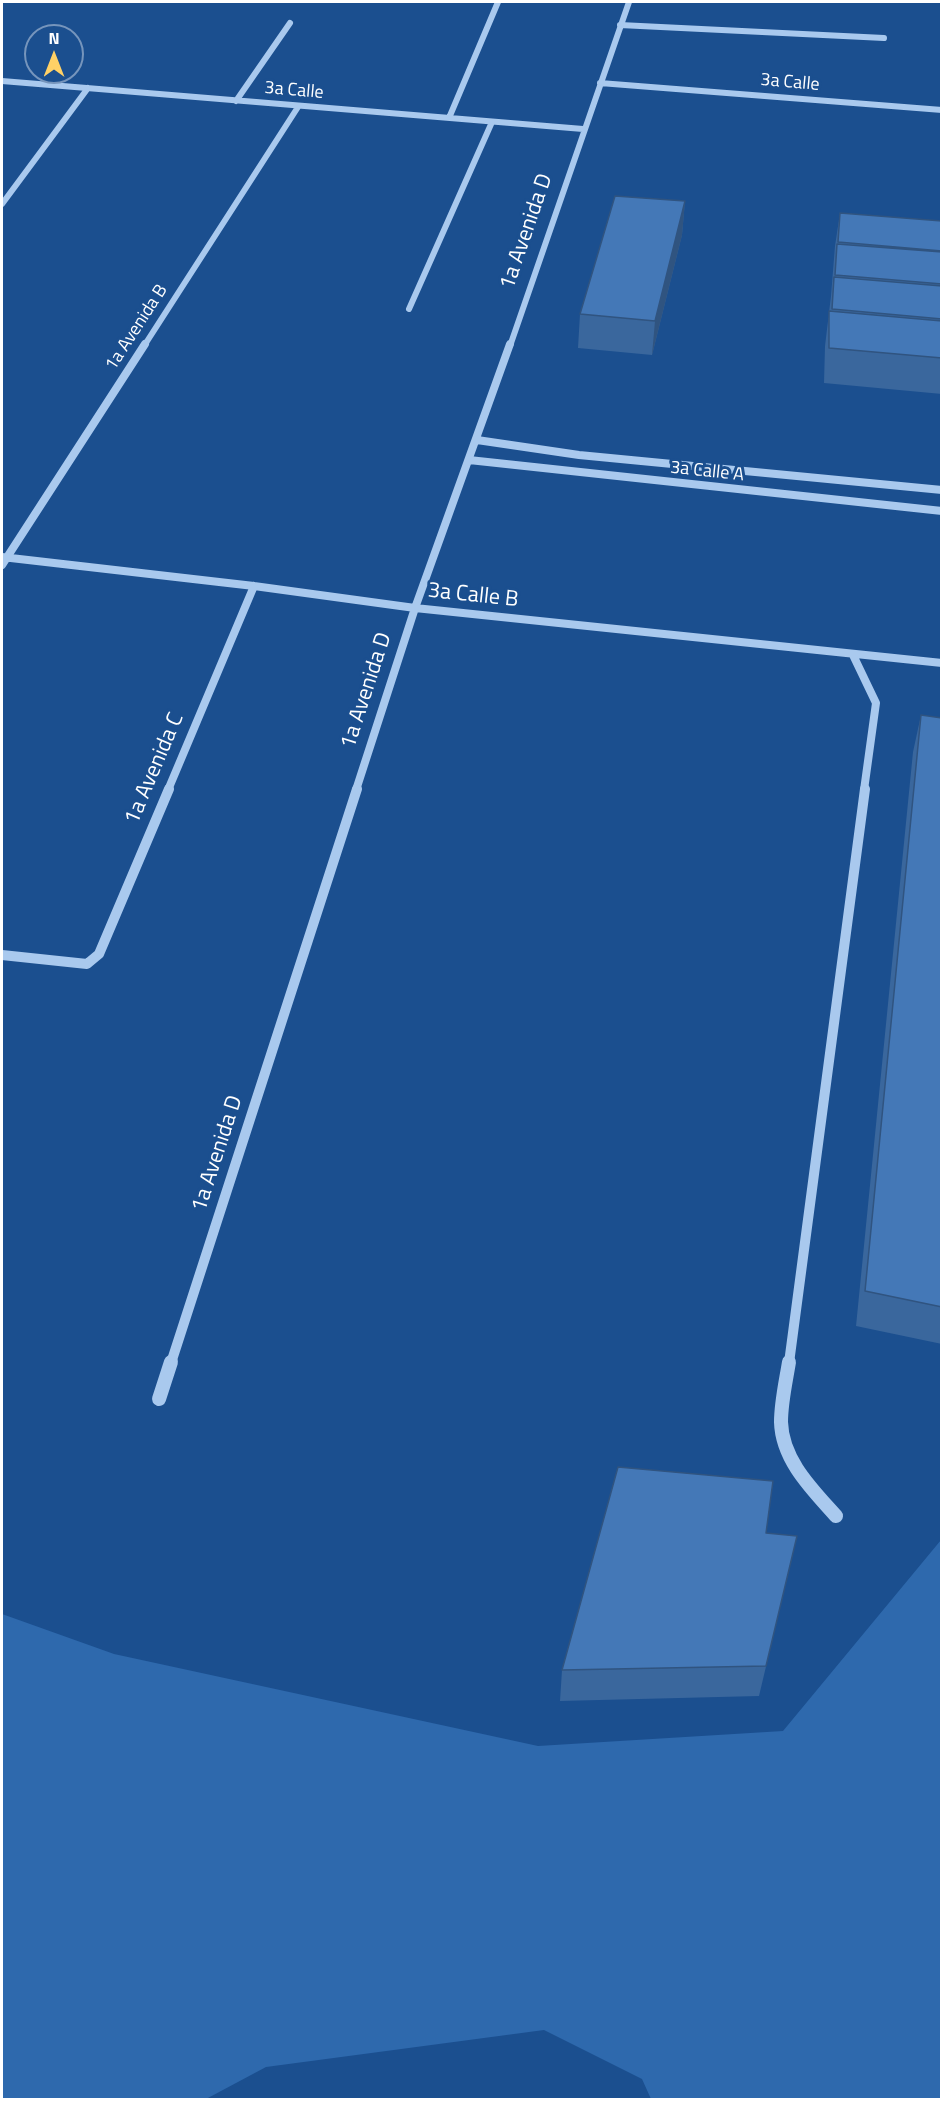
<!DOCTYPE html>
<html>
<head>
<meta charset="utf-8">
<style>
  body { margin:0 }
  #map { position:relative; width:943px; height:2101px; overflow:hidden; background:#1b4f8f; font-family:"Titillium Web",sans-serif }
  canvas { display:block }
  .frame { position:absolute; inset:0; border:3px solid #fff; pointer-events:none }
  .north { position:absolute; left:24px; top:24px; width:60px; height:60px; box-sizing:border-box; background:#1b4f8f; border:2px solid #7695bc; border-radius:50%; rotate:0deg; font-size:16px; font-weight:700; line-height:24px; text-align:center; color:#fff }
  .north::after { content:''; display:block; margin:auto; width:21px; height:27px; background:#ffd166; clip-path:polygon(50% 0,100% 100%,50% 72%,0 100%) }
</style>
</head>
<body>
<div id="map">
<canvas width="943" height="2101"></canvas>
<div class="frame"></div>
<div class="north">N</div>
</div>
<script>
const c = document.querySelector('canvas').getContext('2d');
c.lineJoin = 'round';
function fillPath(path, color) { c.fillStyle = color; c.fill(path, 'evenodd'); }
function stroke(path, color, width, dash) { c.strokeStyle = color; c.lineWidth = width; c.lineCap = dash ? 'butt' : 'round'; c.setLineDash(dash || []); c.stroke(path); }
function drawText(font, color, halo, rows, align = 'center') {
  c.font = font + ' "Titillium Web",sans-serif'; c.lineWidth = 6; c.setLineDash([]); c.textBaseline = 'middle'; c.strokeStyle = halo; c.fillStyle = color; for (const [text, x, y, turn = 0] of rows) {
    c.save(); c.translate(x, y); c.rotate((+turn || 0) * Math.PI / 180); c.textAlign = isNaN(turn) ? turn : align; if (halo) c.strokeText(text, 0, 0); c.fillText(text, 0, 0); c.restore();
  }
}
fillPath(new Path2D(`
  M941 1540V2099H651L642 2079 544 2030 266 2067 206 2099H2V1614L114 1654 538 1746 783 1731Z`), '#2e69ad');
stroke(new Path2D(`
  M620 25 884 38
  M2 81 583 129
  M600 83 942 110
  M236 101 290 23
  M449 118 498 2
  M2 204 88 88
  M409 309 492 122
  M144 346 298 107
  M510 346 629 2`), '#a9c9ee', 6);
stroke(new Path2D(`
  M477 440 579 455 942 490
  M469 460 942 511
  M2 557 254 586 415 608 942 663
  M2 565 145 344
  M853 655 876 703 864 790
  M168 790 254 586
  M356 790 415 608 510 344`), '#a9c9ee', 8);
stroke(new Path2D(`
  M2 955 87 964 99 954 169 789
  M171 1363 357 789
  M789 1363 865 789`), '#a9c9ee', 10);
stroke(new Path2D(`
  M789 1362C786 1381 781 1402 781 1422 782 1460 812 1489 836 1516
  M159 1399 171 1362`), '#a9c9ee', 14);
fillPath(new Path2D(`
  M685 201 682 235 652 355 578 348 580 314Z
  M840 213 942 221V394L824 383 825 346 831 296 835 246Z
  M921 715 942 718V1344L856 1326 913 752Z
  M766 1533 797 1536 759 1696 560 1701 562 1670Z`), '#3a679d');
fillPath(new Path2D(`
  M685 201 682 235 652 355 655 321Z`), '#305480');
const building = new Path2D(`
  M615 196 685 201 655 321 580 314Z
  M840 213 942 221V251L838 242Z
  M837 244 942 252V284L835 275Z
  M834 277 942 286V319L832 309Z
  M829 311 942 321V358L829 348Z
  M921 715 942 718V1307L865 1291Z
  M618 1467 773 1481 766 1533 797 1536 766 1666 562 1670Z`);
fillPath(building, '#4478b7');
stroke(building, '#305480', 1.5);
drawText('18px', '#fff', '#1b4f8f', [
  ["3a Calle",790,83,5],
  ["3a Calle",294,91,5],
  ["1a Avenida B",137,328,-57],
  ["3a Calle A",707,472,6]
]);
drawText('22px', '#fff', '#1b4f8f', [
  ["1a Avenida D",527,232,-71],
  ["3a Calle B",473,596,6],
  ["1a Avenida D",367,691,-72],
  ["1a Avenida C",155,769,-67],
  ["1a Avenida D",218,1154,-72]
]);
</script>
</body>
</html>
